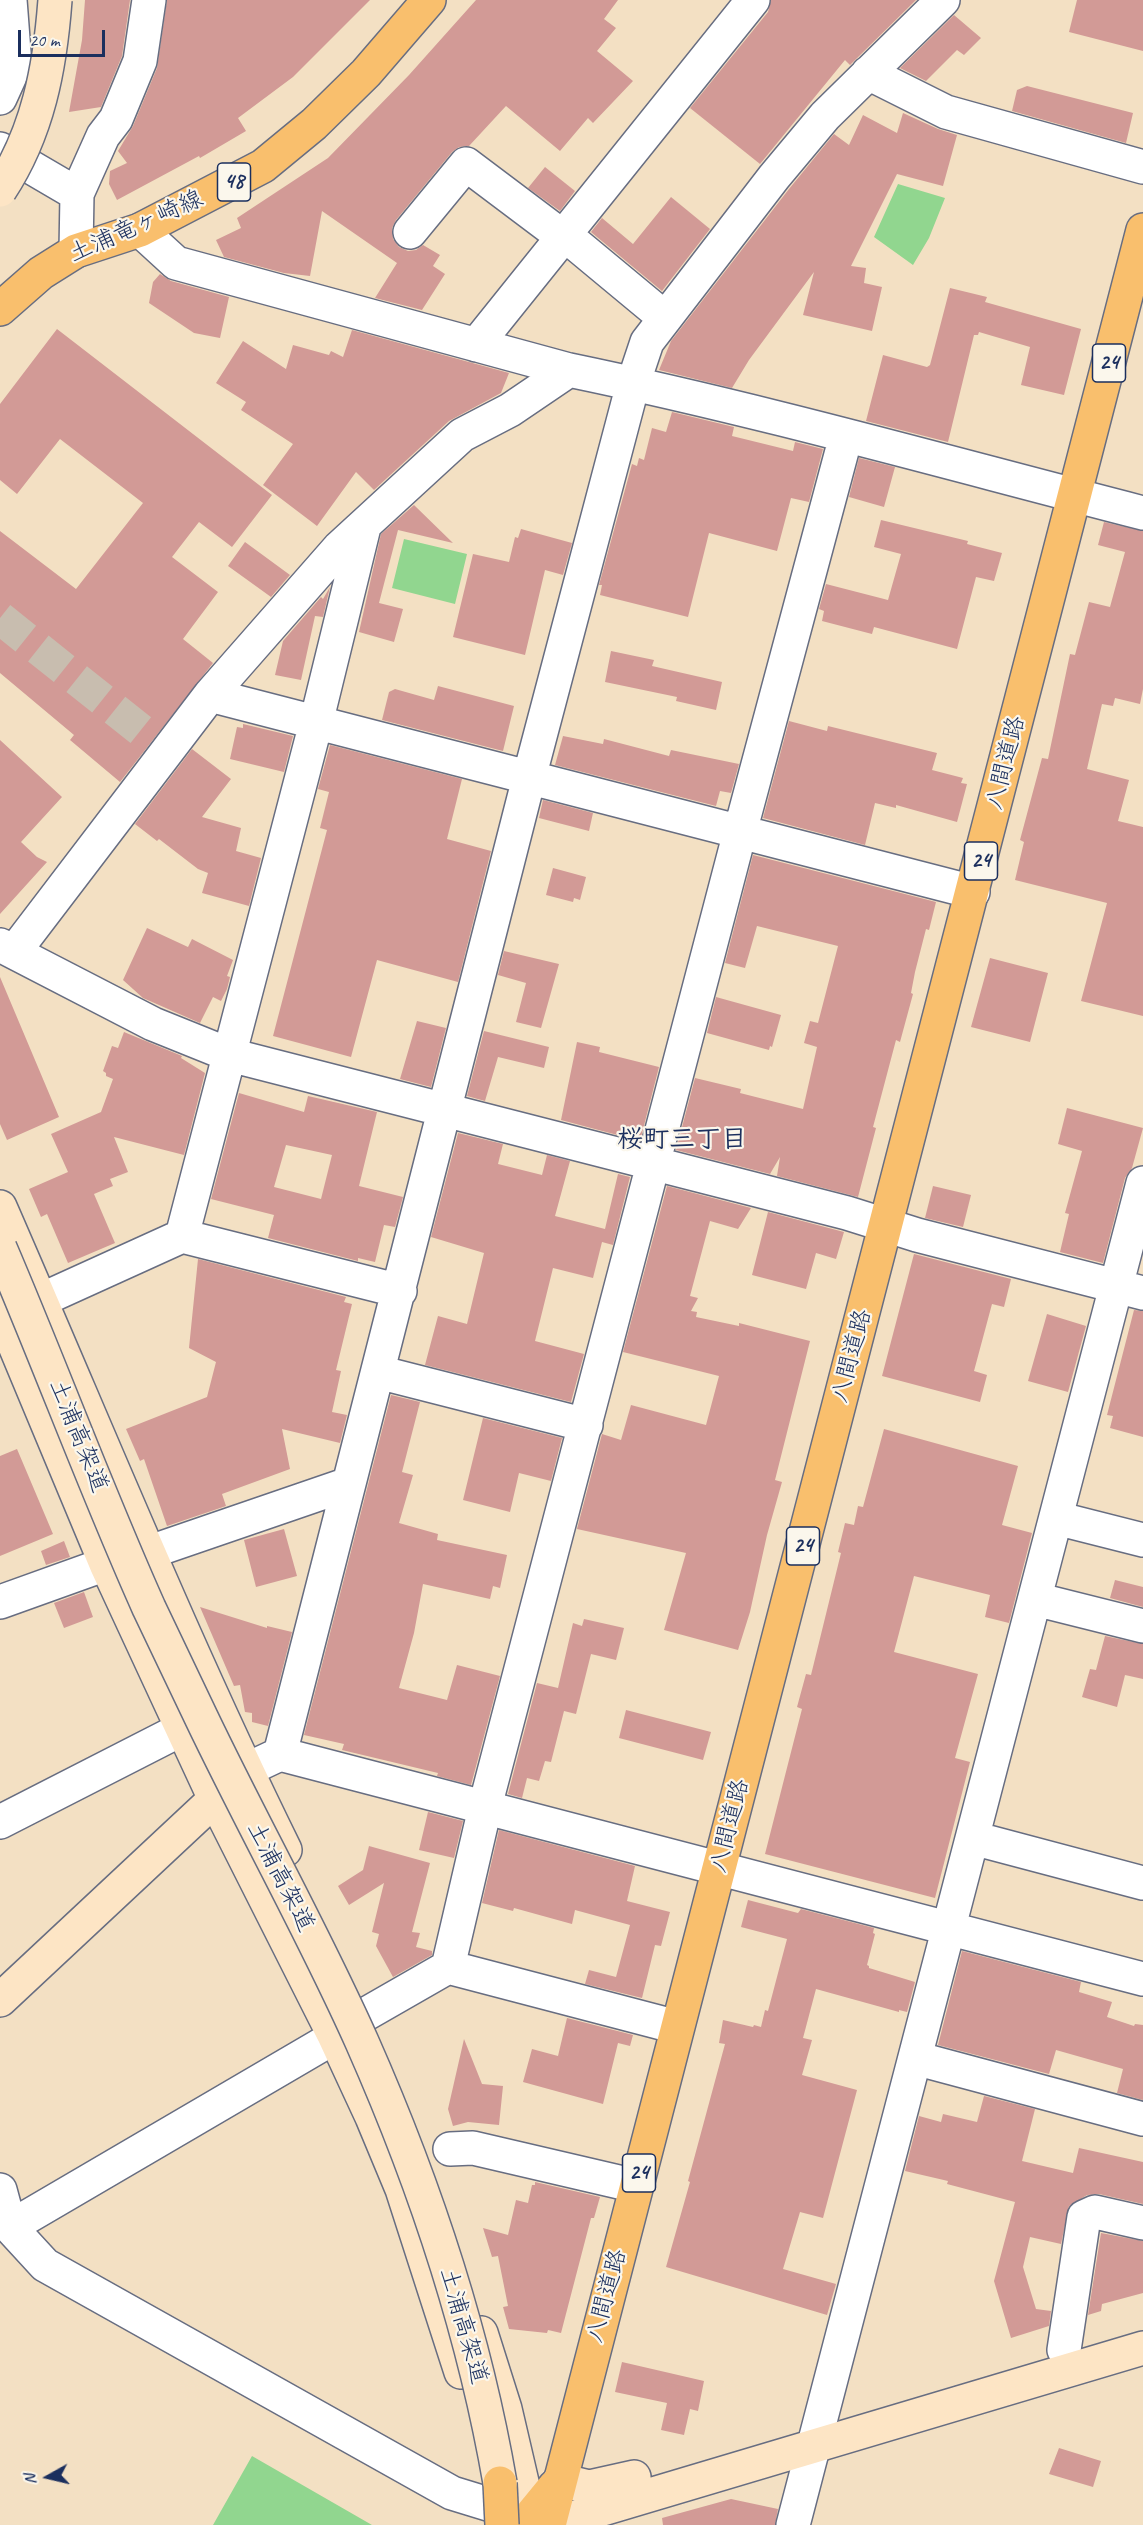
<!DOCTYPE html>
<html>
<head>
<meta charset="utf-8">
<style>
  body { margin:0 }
  #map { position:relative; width:1143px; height:2525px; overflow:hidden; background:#f3e0c3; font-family:Caveat,sans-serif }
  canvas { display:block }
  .north { position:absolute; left:18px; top:2447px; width:60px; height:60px; -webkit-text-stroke:4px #fbf7ec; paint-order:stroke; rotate:262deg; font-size:16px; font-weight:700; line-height:24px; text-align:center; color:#1b2f5e }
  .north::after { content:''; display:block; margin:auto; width:21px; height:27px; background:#1b2f5e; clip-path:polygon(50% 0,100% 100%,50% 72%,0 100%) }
  .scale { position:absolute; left:18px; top:30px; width:87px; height:27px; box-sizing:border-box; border:3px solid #1b2f5e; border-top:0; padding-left:8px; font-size:18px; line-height:21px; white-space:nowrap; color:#1b2f5e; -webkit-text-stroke:4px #fbf7ec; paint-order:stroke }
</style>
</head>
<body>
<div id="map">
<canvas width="1143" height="2525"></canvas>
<div class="north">N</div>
<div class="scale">20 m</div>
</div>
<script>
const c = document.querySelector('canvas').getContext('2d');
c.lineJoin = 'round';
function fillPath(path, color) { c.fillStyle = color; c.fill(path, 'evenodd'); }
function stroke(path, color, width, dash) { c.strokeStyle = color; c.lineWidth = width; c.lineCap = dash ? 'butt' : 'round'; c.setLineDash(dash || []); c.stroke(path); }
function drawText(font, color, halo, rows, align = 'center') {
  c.font = font + ' Caveat,"Klee One",sans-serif'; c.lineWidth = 4.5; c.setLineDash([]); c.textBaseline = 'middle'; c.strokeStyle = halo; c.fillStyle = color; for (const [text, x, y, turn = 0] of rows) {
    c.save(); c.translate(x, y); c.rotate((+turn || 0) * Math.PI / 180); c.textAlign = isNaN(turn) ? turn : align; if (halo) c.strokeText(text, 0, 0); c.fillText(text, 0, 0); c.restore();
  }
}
fillPath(new Path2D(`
  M898 184 945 198 929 238 913 265 874 237Z
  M404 539 467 554 455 604 392 588Z
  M252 2456 372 2525H213Z`), '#91d68f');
fillPath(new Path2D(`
  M85 0H130L122 56 101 107 69 112 82 40Z
  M167 0H370L293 77 238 118 246 131 200 158 199 156 117 200 109 184 110 171 127 163 118 151 133 126 157 68Z
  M476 0H618L604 19 616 28 597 51 633 81 593 123 588 118 560 151 506 106 469 146 459 147 452 152 396 220 392 228 393 239 399 247 408 251 416 250 423 245 440 255 433 266 445 274 422 310 375 298 397 263 322 211 310 276 284 273 224 257 216 240 241 228 237 218 328 158 409 75Z
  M771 0H916L850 65 845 60 760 164 690 108 768 12Z
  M1077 0H1143V51L1069 32Z
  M954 15 981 38 964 55 957 50 926 81 900 68Z
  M1027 86 1133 113 1126 143 1012 111 1017 90Z
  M903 113 938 129 957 135 943 186 897 174 851 266 866 268 864 283 882 287 872 331 803 315 814 272 749 360 732 388 659 370 671 341 789 189 834 134 849 145 863 115 897 133Z
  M545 167 575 191 560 211 528 188Z
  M671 197 710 229 662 291 591 232 602 218 633 244Z
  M160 274 171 281 229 297 220 338 194 333 149 303 153 282Z
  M950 288 987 297 985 302 1081 329 1064 395 1021 385 1030 347 979 332 978 335H974L948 442 866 421 883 355 927 367 930 365Z
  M57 329 272 495 232 547 199 522 172 557 218 592 183 639 213 663 120 782 70 740 74 735 0 673V531L76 589 143 503 60 439 17 494 0 480V404Z
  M352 330 509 373 501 393 449 421 374 490 356 472 317 526 263 485 293 444 241 410 246 402 216 383 243 341 286 369 293 345 329 355 331 351 343 357Z
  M672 412 734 427 732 436 793 451 795 442 823 449 809 502 791 498 777 551 709 533 688 617 600 595 602 585H599L632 464 637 466 639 458 644 460 652 428 666 432Z
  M859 458 895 467 884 507 849 497Z
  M414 505 453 543 398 530 379 603 403 609 394 642 359 632 381 534Z
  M881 520 968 541 967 544 1002 553 994 581 976 577 957 649 874 627 872 634 822 621 824 611 819 609 826 584 888 600 901 554 874 547Z
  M1104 522 1143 531V689L1140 704 1115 698 1113 706 1102 704 1087 769 1129 780 1118 821 1143 827V1016L1081 1001 1107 903 1015 880 1024 842 1020 840 1042 758 1048 759 1070 654 1075 655 1089 602 1110 607 1125 552 1098 545Z
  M521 529 572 543 563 575 545 570 525 655 453 637 473 554 509 562 515 537 518 538Z
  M245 542 290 575 271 597 228 566Z
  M330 587 323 617 315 616 301 680 275 675 283 641 321 597 323 599Z
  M611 651 654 660 652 666 722 682 716 710 676 701 677 697 605 682Z
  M438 686 514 706 503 751 382 720 389 692 395 689 434 700Z
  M789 721 827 731 828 726 937 753 932 770 963 778 961 783 967 784 957 822 896 805V808L875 803 865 845 763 818Z
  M243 724 293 736 284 772 230 759 237 727 243 728Z
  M563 736 603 744 604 739 669 756 671 750 739 764 731 793 720 791 716 806 555 765Z
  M0 740 62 797 21 842 37 857 47 862 0 914Z
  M330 745 462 779 447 839 491 851 458 982 377 960 351 1057 273 1036 327 830 320 828 329 792 318 789Z
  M192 749 231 779 202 817 241 828 236 851 261 858 249 906 202 893 208 873 198 869 159 839 157 841 135 824Z
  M543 800 593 813 589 831 539 818Z
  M753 855 936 902 929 930 926 929 915 972 911 993 913 994 900 1042 896 1040 873 1127 876 1128 858 1197 777 1176 780 1157 770 1174 676 1150 695 1078 741 1089 740 1093 803 1109 817 1047 804 1043 810 1021 818 1023 838 946 757 926 745 968 725 963Z
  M553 868 586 877 580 900 574 898 573 902 546 895Z
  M147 928 188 947 192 939 233 960 227 976 230 977 227 989 221 1001 213 997 200 1023 143 998 123 980Z
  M504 951 559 964 541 1028 516 1022 526 983 498 975Z
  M990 958 1048 973 1030 1042 971 1027Z
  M0 977 59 1117 7 1140 0 1124Z
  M716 997 781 1015 772 1047 770 1046 769 1050 707 1033Z
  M417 1021 446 1028 431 1087 400 1079Z
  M484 1031 549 1047 544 1068 498 1057 485 1101 467 1096Z
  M124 1032 182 1056 181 1058 205 1073 184 1155 114 1137 128 1172 110 1179 113 1186 94 1194 115 1243 68 1263 47 1214 41 1217 29 1189 68 1172 51 1134 101 1112 113 1079 106 1076V1073L103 1071 112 1046 118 1048Z
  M577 1042 600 1047 599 1052 659 1067 640 1141 561 1120Z
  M239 1093 304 1112 308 1096 377 1112 359 1186 403 1197 395 1227 384 1225 375 1262 358 1258V1261L268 1238 274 1215 211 1199ZM286 1145 332 1155 321 1199 274 1187Z
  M1067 1108 1143 1128 1132 1168 1125 1178 1103 1263 1060 1252 1069 1214 1065 1213 1082 1151 1058 1144Z
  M458 1133 503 1144 498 1164 542 1175 547 1155 570 1161 555 1216 605 1229 618 1174 630 1177 613 1245 602 1242 593 1278 553 1268 535 1341 584 1354 571 1402 425 1365 438 1316 467 1324 484 1253 431 1237Z
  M667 1186 751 1208 738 1229 710 1221 690 1296 698 1298 691 1311 697 1312 696 1317 739 1326V1323L810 1341 775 1480 782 1482 767 1535 750 1612 738 1650 664 1630 686 1553 577 1529 602 1434 621 1440 631 1405 706 1425 719 1376 623 1352Z
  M933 1186 971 1195 963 1227 925 1218Z
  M768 1212 844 1232 836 1259 816 1253 806 1289 752 1275Z
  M914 1254 1011 1279 1004 1307 992 1304 974 1371 987 1375 980 1402 882 1376Z
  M198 1259 346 1297 344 1302 352 1304 336 1370 341 1371 332 1412 347 1415 340 1443 282 1429 290 1469 222 1494 226 1506 167 1526 144 1459 140 1461 126 1429 207 1397 216 1362 189 1348Z
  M1134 1310 1143 1311V1437L1110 1428 1113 1416 1107 1415Z
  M1047 1314 1086 1326 1068 1392 1028 1381Z
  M391 1395 420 1402 402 1472 413 1475 399 1523 438 1534 437 1540 507 1555 500 1588 493 1586 490 1599 423 1584 414 1633 399 1688 447 1700 457 1665 500 1676 471 1785 437 1776 438 1773 342 1750 344 1744 304 1735Z
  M483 1418 562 1438 551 1481 519 1473 510 1512 463 1500Z
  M884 1429 1018 1466 1002 1525 1032 1533 1009 1623 985 1617 990 1595 914 1576 894 1652 978 1674 955 1758 970 1762 935 1898 765 1854 802 1709 797 1707 806 1674 811 1675 841 1553 838 1552 845 1523 854 1525 858 1506 863 1507Z
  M17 1449 53 1534 0 1556V1456Z
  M284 1529 297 1576 256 1587 244 1540Z
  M64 1541 70 1557 46 1565 41 1551Z
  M1115 1580 1143 1587V1607L1110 1598Z
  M84 1592 93 1617 64 1628 54 1603Z
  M200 1607 267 1628V1626L292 1632 268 1726 252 1722V1713L245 1712 240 1685 234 1686Z
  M584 1619 624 1628 616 1660 591 1654 576 1714 564 1711 551 1762 545 1761 539 1781 527 1778 522 1798 508 1794 537 1683 558 1688 573 1623 582 1626Z
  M1105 1636 1143 1644V1679L1125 1675 1117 1707 1082 1697 1090 1669 1096 1670Z
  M626 1710 711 1732 703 1760 619 1738Z
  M428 1812 463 1821 454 1858 419 1850Z
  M499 1830 635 1866 627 1901 670 1912 661 1946 655 1945 642 1998 585 1984 589 1970 616 1977 630 1925 575 1910 572 1924 514 1908 513 1911 482 1903Z
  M369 1846 430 1863 412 1932 420 1933 416 1947 432 1951V1955L393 1977 376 1946 379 1934 372 1932 384 1883 349 1905 338 1886 363 1870Z
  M748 1900 798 1913 801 1909 874 1928 873 1933 875 1934 867 1965 869 1966V1968L915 1982 907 2012 899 2010V2012L816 1989 803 2038 812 2040 802 2075 857 2090 823 2218 800 2212 783 2269 836 2284 827 2315 666 2267 690 2182 688 2181 725 2044 719 2043 723 2020 753 2027 754 2025 761 2027 765 2010 768 2011 787 1939 741 1927Z
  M962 1951 1081 1982 1079 1992 1112 2002 1107 2017 1134 2026 1135 2024 1143 2025V2100L1117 2093 1123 2069 1056 2050 1049 2074 938 2045Z
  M567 2018 633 2035 630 2046 618 2043 603 2104 523 2082 532 2049 558 2056Z
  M464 2039 482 2084 503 2086 499 2125 468 2122 453 2126 448 2109Z
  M984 2096 1035 2109 1022 2161 1073 2173 1079 2148 1143 2162V2204L1099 2194 1087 2195 1069 2206 1061 2244 1030 2237 1023 2267 1036 2309 1051 2311 1049 2326 1011 2338 994 2281 1015 2202 947 2184 948 2181 905 2171 919 2116 941 2122 943 2114 977 2122Z
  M535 2182 600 2197 594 2218H591L561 2333 548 2330 547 2333 509 2329 503 2307 508 2306 498 2256 492 2257 483 2228 508 2235 516 2200 528 2203 532 2185H535Z
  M1101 2233 1143 2241V2293L1102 2304 1101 2311 1088 2315Z
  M622 2362 704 2381 698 2411 690 2409 684 2435 661 2430 667 2403 615 2392Z
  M1059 2448 1101 2461 1093 2487 1049 2474Z
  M731 2499 778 2509 775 2525H663L662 2518Z`), '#d29a96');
stroke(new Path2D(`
  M0 618 167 751`), '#c8bdaf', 33, [33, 16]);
const street = new Path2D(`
  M868 73 946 112 1143 167
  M0 98 15 65 10 0
  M0 149 77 194
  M140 230 176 263 569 370C762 410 952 464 1143 513
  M410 232 466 164 563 237
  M565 235 665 318
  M76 251 77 194 103 136 116 119 140 61 149 0
  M476 345 753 0
  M210 695 973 892
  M0 945 153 1024 230 1055 847 1213 917 1235 1143 1293
  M14 952 210 695 339 548 462 435 510 410 569 370
  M182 1236 316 723 364 527
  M14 1304 41 1300 182 1236 400 1291
  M378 1372 586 1425
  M1056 1518 1143 1540
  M1035 1599 1143 1626
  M0 1602 106 1564 147 1553 348 1484
  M280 1754 1143 1979
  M246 1770 280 1754 529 778 633 384 647 342 774 177 825 116 943 0
  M0 1822 182 1729
  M973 1838 1143 1883
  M448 1967 677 2027
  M366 2014 448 1967 488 1795 740 832 846 436
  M915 2058 1143 2119
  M450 2149 473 2148 636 2186
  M0 2190 10 2227 45 2265 452 2493 527 2516
  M10 2227 321 2045
  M1064 2350 1084 2217 1095 2212 1143 2223
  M793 2525 1143 1183`);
const secondary = new Path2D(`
  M0 1207C94 1422 181 1639 285 1850
  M0 1310 106 1564 215 1799 334 2035 372 2117 402 2189 461 2372
  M0 2000 229 1786
  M481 2333 505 2409 532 2525
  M560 2480 589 2487 634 2477
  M530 2517 549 2525 1143 2348`);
const primary = new Path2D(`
  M0 309 41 273 76 251 140 230 263 166 314 124 366 73 429 0
  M523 2525 555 2486
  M549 2525 1143 230`);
stroke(street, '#676d81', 36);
stroke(secondary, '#676d81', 36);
stroke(primary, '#676d81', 36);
stroke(street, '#fff', 33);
stroke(secondary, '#fde5c5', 33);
stroke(primary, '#f9bf6d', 33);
const secondaryBridge = new Path2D(`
  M0 190C38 132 50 68 55 0
  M0 1248C51 1367 96 1490 149 1608 166 1644 184 1681 201 1717 253 1826 313 1932 362 2042 424 2182 474 2332 500 2483`);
const primaryBridge = new Path2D(`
  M500 2483 502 2525`);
stroke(secondaryBridge, '#676d81', 36, []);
stroke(primaryBridge, '#676d81', 36, []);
stroke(secondaryBridge, '#fde5c5', 33);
stroke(primaryBridge, '#f9bf6d', 33);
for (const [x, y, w] of [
  [234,182,33],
  [1109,363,33],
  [981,861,33],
  [803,1546,33],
  [639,2173,33]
]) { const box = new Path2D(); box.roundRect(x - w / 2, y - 19, w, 38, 4.5); c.fillStyle = '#fbf7ec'; c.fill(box); stroke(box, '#1b2f5e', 1.5); }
drawText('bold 22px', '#1b2f5e', null, [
  ["48",234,182],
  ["24",1109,363],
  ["24",981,861],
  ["24",803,1546],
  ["24",639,2173]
]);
drawText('24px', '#1b2f5e', '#fbf7ec', [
  ["土浦竜ヶ崎線",136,227,-24],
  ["八間道路",1006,763,-76],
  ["八間道路",852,1356,-75],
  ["土浦高架道",78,1436,68],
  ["八間道路",730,1826,-76],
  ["土浦高架道",280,1877,63],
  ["八間道路",607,2296,-75],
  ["土浦高架道",463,2326,74]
]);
drawText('bold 26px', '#1b2f5e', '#fbf7ec', [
  ["桜町三丁目",682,1140]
]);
</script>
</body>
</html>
